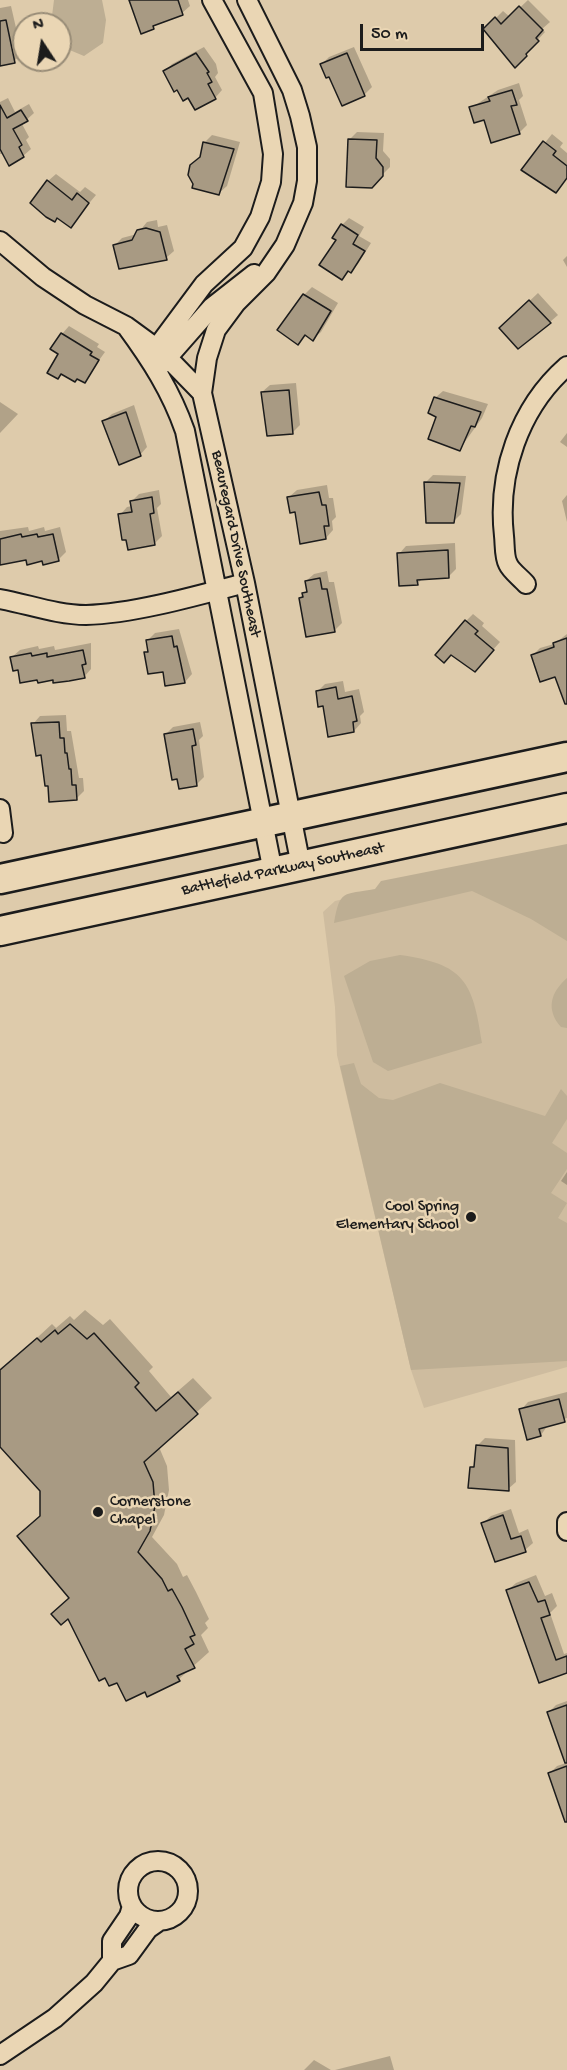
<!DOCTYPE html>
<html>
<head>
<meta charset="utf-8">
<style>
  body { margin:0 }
  #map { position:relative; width:567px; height:2070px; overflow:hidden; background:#decbab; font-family:"Gochi Hand",sans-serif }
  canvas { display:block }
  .north { position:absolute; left:12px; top:12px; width:60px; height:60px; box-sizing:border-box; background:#ead6b4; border:2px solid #988c77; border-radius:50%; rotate:348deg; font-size:16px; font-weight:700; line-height:24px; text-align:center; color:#1c1c1c }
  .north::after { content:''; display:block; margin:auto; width:21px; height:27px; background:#1c1c1c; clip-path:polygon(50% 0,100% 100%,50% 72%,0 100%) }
  .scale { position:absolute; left:360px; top:24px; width:124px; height:27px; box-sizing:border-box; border:3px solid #1c1c1c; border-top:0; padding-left:8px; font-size:18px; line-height:21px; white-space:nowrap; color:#1c1c1c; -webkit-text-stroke:4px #ead6b4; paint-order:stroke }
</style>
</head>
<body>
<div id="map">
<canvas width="567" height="2070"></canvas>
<div class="north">N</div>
<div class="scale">50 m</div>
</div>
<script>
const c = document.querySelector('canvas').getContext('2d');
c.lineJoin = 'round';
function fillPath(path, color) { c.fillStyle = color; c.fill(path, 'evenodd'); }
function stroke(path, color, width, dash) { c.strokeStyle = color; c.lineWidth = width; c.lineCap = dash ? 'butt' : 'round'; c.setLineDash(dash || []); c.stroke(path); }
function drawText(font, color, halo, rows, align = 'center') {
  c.font = font + ' "Gochi Hand",sans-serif'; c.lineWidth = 5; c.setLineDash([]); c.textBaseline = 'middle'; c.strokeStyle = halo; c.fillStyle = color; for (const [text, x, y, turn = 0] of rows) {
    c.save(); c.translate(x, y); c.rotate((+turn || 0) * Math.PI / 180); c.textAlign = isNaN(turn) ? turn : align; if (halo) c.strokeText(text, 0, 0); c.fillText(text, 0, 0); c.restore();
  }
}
fillPath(new Path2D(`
  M567 849V1367L424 1408 411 1370 337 1055 335 1007 323 912 335 901Z`), '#cebc9f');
fillPath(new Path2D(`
  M54 0H102L106 20 103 43 84 56 60 46V24H51Z
  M567 844V941L531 919 472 891 334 923C340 889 343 895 375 889L381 881Z
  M400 955C464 964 473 981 482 1043L388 1071 373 1062 344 976 370 961Z
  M567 978V1028L561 1027C546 1010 550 993 567 978Z
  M354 1063 361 1084 379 1098 393 1100 440 1083 545 1116 561 1089 567 1096V1119L552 1143 567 1153V1169L551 1193 567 1203 558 1218 567 1223V1361L411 1370 340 1066Z`), '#bdae93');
fillPath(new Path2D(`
  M128 0H188L190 6 182 13 142 32Z
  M528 0 550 22 542 29 545 32 532 46 534 47 515 65 485 29 503 11 510 17Z
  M11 6 22 54 14 61 0 64V8Z
  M204 47 216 64 218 73 215 77 222 90 215 98 165 72 172 64Z
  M354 47 372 87 364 95 330 75 321 65 329 57Z
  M519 83 523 96 519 100 527 125 519 133 485 118 471 108 498 90Z
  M8 98 15 112 29 104 34 113 22 124 29 137 26 140 31 149 23 156 0 154V102Z
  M357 132 384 133 383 151 390 159V167L379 178 349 140Z
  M552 134 563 143 560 147 567 153V178L524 169Z
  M212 135 240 142 227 186 219 193 201 156 204 143Z
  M56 174 80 192 85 187 96 195 70 226 48 181Z
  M349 218 364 227 359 236 371 243 358 264 342 278 338 239 342 225Z
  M157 220 158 227 167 225 174 251 166 258 115 245 122 238 137 234 147 222Z
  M567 256V267L563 260Z
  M312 287 338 303 321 332 313 339 306 334 298 343 304 295Z
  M538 293 558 315 550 322 501 328Z
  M69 326 99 344 97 347 105 352 84 381 60 354 62 334Z
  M296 383 300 425 292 433 262 392 270 385Z
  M443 391 488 404 482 418 459 450 438 416 435 398Z
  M0 402 18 414 0 433Z
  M134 405 147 447 140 455 104 421 112 414Z
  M567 433V447L560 442Z
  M433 475 466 476 461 514 453 522 425 483Z
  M327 485 329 498H333L336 517 332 521 333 530 326 538 296 510 289 497 297 490Z
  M159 490 161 504 157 508 162 536 154 544 120 515 127 507 132 506V501L139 494Z
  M567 495V522L562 501Z
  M28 527 29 531 44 527 45 531 60 527 66 552 58 560 27 559 0 563V531Z
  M455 543 456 569 449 576 423 578 417 584 399 554 406 546Z
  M327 571 329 582H334L342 623 334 631 300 598 308 589 306 581 314 574Z
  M473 614 484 623 482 626 500 642 482 662 466 621Z
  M179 629 192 674 185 682 166 685 164 670 146 653 149 649 147 641 155 633Z
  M567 634V684L532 656 540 648 554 644Z
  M91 643V669L84 677 38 678 19 668 12 657 20 650 38 646 39 649 54 646 55 650Z
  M343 681 345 692 359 689 364 712 360 716 361 723 354 731 324 704 317 692 325 684Z
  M66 715 67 731H71L79 778H83L84 791 76 799 49 785 33 724 40 716Z
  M200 722 203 736 199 740 204 777 196 785 165 735 173 727Z
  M567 1172V1185L561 1181Z
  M85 1310 103 1325 110 1319 153 1367 149 1371 171 1397 193 1378 212 1398 159 1447 167 1466 169 1490 164 1515 152 1537 177 1564 183 1577 187 1575 196 1592 209 1619 205 1623 208 1628 201 1635 209 1652 179 1679 145 1690 106 1676 70 1597 42 1515 41 1491 0 1445V1372L52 1324 56 1328 70 1316 74 1320Z
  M567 1392V1418L548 1425 541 1435 521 1410 528 1402Z
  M485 1438 515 1440 516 1482 508 1489 471 1468 476 1463 477 1446Z
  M511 1509 519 1533 528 1529 533 1543 525 1550 483 1523 491 1516Z
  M536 1575 545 1596 552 1593 557 1606 550 1613 564 1654 567 1653V1672L540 1681 508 1590 516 1583Z
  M567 1701V1809L550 1773 557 1766 566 1763 549 1712 556 1705Z
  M390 2056 394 2070H335Z
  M314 2060 331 2070H304Z`), '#0003');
const building = new Path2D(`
  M129 0H178L183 15 153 26 154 29 141 34Z
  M519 6 543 30 536 38 539 41 526 54 527 56 515 68 483 29 495 17 501 24Z
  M6 20 15 63 0 66V21Z
  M196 53 209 72 207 73 212 82 208 84 216 99 195 110 188 98 183 101 177 90 174 92 163 71Z
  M347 53 365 96 342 106 329 77 326 78 320 64Z
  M512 90 517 105 511 106 520 134 491 143 484 120 474 123 469 107 490 101 488 97Z
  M0 105 7 118 21 110 28 121 13 129 22 145 19 147 24 157 9 166 0 149Z
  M348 139 377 140 376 158 383 167V176L372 188 346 187Z
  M543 141 556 151 553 155 567 166V178L556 193 521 170Z
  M203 142 234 149 219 195 192 188 193 184 188 175 190 165 200 157Z
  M47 180 72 200 77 193 89 203 71 228 57 218 55 222 46 217 30 203Z
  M341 224 358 235 353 244 365 251 351 273 348 271 342 280 319 265 336 240 332 238Z
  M146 228 160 232 167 260 119 269 113 245 132 240 137 230Z
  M303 294 331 311 313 341 305 335 298 345 277 330Z
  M529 300 551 323 518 349 499 328Z
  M61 333 92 352 90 355 99 360 85 383 77 379 75 382 61 374 58 379 47 373 58 354 50 349Z
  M289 390 293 434 267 436 261 392Z
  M434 397 481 412 475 427 471 426 460 451 428 439 436 417 428 413Z
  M126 412 141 456 119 465 102 421Z
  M424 482 460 483 454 523H426Z
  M319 492 322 505H326L329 526H324L326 539 300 544 295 512 290 513 287 497Z
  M152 497 154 513 150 514 155 545 128 550 126 540H122L118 514 132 512 130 501Z
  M21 534 22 537 37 534 38 537 53 534 59 561 43 565 42 561 27 565 26 560 0 565V539Z
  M448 550 449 578 417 580 418 585 399 586 397 553Z
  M320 578 322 589H327L335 632 306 637 299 598 303 597 302 593 307 592 305 581Z
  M465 620 478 631 475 634 494 650 475 672 451 655 444 663 435 655Z
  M172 636 174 647 177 646 185 683 165 686 163 672 148 674 144 652H148L146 640Z
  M567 638V704H565L555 677 540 682 531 655 554 647 553 643Z
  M83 650 86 664 82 665 85 678 69 681 53 683V680L38 683 37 680 20 683 18 670 13 671 10 657 31 653 32 656 47 653V657Z
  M336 687 338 699 352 696 357 721 353 722 354 732 328 737 323 706 318 707 316 691Z
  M59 722 60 738H64L65 753H67L69 769H71L72 785H76L77 800 49 802 48 786H45L41 755 36 756 31 723Z
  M193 729 196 745 192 746 197 786 179 789 177 779 172 780 164 734Z
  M70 1324 87 1339 94 1333 139 1383 135 1387 156 1411 178 1392 198 1414 144 1462 153 1482 155 1506 150 1531 138 1552 162 1579 168 1591 172 1589 182 1607 195 1635 190 1637 194 1644 185 1649 195 1668 177 1676 180 1681 147 1697 145 1692 126 1701 117 1683 109 1686 105 1678 99 1681 68 1619 61 1625 51 1614 69 1598 17 1536 40 1516V1491L0 1447V1370L37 1338 41 1342 55 1330 58 1334Z
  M559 1399 565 1422 539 1429 541 1436 527 1440 519 1409Z
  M476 1445 508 1448 509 1491 468 1488 470 1467H474Z
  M503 1515 511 1539 521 1536 526 1552 495 1562 481 1523Z
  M529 1582 538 1602 545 1600 550 1615 541 1618 556 1660 567 1656V1673L539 1683 506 1590Z
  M567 1705V1763H565L547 1712Z
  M567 1766V1822H565L548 1773Z`);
fillPath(building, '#a89a83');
stroke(building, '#1c1c1c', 1.5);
const minor = new Path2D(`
  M247 0 292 90 300 116 307 147V181L303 203 285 245 266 273 236 303 216 330 207 358 202 393 245 583 301 866
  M0 241 43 277 85 305 126 326 163 353 202 393
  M126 326C151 360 171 391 185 431L273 872
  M149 358 204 284 243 248 260 217 271 182 273 154 263 93 212 0
  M161 365 212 307 254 274
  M526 584C521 578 511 571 508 564 504 557 505 544 504 536 497 474 519 408 567 366
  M0 599C28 604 57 615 86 615 133 614 200 595 245 583
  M0 809 3 833
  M567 1522V1531
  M128 1891a30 30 0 1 1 60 0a30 30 0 1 1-60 0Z
  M112 1961V1941L129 1916 132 1906
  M0 2055 55 2018 94 1983 112 1961 129 1955 148 1929 158 1922`);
const primary = new Path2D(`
  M0 879 567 757
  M0 931 567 808`);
stroke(minor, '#1c1c1c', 22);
stroke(primary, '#1c1c1c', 33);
stroke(minor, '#ead6b4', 18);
stroke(primary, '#ead6b4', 28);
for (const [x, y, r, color] of [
  [471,1217,6,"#1c1c1c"],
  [98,1512,6,"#1c1c1c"]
]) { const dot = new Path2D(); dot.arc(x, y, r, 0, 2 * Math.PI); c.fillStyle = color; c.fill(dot); stroke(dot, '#ead6b4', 2); }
drawText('16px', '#1c1c1c', '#ead6b4', [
  ["Beauregard Drive Southeast",235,544,78],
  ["Battlefield Parkway Southeast",283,870,-12]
]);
drawText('16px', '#1c1c1c', '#ead6b4', [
  ["Cool Spring",459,1208],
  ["Elementary School",459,1226],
  ["Cornerstone",110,1503,"left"],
  ["Chapel",110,1521,"left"]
], 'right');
</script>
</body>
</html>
